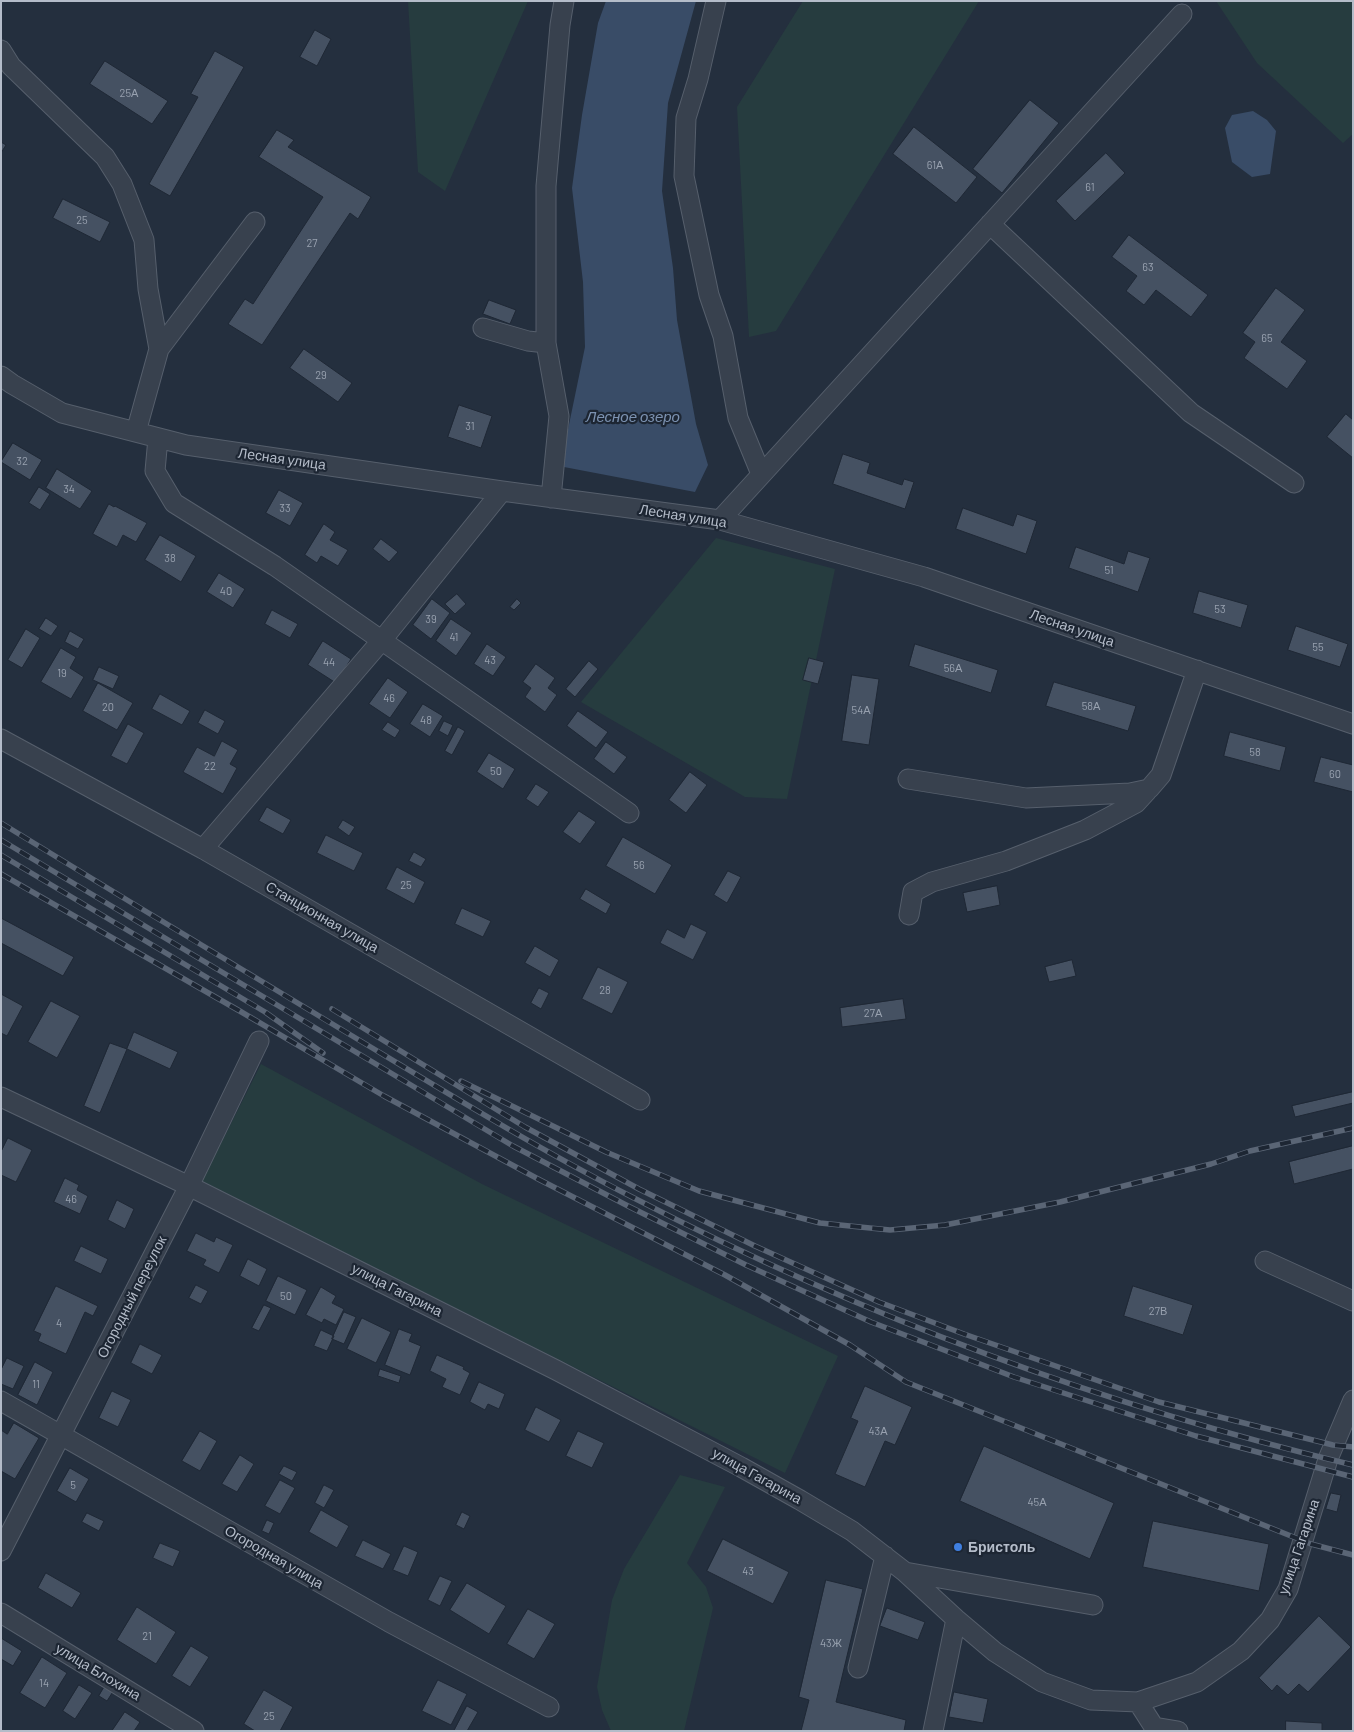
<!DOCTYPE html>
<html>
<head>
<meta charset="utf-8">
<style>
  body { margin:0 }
  #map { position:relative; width:1354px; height:1732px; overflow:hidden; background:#242f3e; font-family:Barlow,sans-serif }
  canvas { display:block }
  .frame { position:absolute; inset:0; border:2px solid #b4bcc9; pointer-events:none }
</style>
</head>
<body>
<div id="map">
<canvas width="1354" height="1732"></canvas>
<div class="frame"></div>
</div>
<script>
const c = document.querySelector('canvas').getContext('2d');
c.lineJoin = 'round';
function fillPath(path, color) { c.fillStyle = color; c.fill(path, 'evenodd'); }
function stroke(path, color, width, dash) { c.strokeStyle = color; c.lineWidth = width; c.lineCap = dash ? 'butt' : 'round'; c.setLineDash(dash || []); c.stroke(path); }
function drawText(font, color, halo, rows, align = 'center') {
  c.font = font + ' Barlow,sans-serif'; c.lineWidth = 4.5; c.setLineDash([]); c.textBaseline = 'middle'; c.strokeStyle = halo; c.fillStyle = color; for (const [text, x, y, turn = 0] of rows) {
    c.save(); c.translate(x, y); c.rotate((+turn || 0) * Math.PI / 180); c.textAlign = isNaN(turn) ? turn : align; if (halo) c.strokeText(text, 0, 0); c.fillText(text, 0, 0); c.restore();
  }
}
fillPath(new Path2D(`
  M408 1H528L445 191 418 172Z
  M803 1H979L776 331 749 337 737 107Z
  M1216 1H1353V134L1343 143 1257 63Z
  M716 538 835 569 787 799 745 797 581 702Z
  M261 1064 482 1184 838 1356 785 1473 202 1181Z
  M680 1475 725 1487 687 1563 706 1587 713 1608 684 1731H611L602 1710 597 1687 612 1600 624 1569Z`), '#263c3f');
fillPath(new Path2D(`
  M606 1H696L668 103 662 191 673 268 677 320 696 424 708 465 695 492 564 467 565 444 585 347 583 282 572 188 582 115 598 23Z
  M1253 111 1267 120 1276 131 1270 174 1252 177 1232 162 1225 128 1232 115Z`), '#394c67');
const building = new Path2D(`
  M315 30 331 39 317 66 300 57Z
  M215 51 244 67 170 196 149 184 198 97 191 94Z
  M105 61 168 101 152 124 90 84Z
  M1030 100 1059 123 1002 193 973 169Z
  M914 127 977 177 956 203 893 154Z
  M277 130 294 140 288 147 371 197 358 219 350 213 262 345 228 324 245 299 253 304 323 197 259 157Z
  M1 142 6 145 1 153Z
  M1106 153 1125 173 1075 221 1056 201Z
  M63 199 110 222 100 242 53 218Z
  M1129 235 1208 295 1191 317 1156 290 1144 305 1126 291 1137 276 1112 257Z
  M1276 288 1305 310 1281 342 1307 361 1287 389 1244 358 1255 342 1243 333Z
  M489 300 516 310 510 324 483 314Z
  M304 349 352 383 338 402 290 368Z
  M459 405 492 416 481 448 448 437Z
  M1346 414 1353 420V458L1327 437Z
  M13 443 42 460 30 480 1 462Z
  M843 454 870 463 867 473 902 485 904 479 914 482 905 509 833 484Z
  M57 469 92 491 80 509 46 488Z
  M39 487 50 494 40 510 29 503Z
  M279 490 303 503 290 526 266 513Z
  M109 504 114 507 115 506 147 523 136 542 123 535 117 547 93 534Z
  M963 508 1013 526 1017 514 1037 521 1026 554 956 529Z
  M324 524 335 532 330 540 348 550 338 566 321 556 317 563 305 555Z
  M160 535 196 556 181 582 145 560Z
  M381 539 398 552 389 562 373 549Z
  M1076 547 1124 564 1128 551 1150 558 1138 592 1069 568Z
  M219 573 245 589 233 608 207 592Z
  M1199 591 1248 605 1241 628 1193 613Z
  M457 594 466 604 455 614 445 604Z
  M432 599 450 613 431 639 413 625Z
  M517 599 521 603 514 610 510 607Z
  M272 610 298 624 290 638 265 624Z
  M46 618 58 626 51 636 39 629Z
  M451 619 472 633 456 656 436 641Z
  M1296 626 1348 644 1340 667 1288 650Z
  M26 629 40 638 22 668 8 660Z
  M70 631 84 639 78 649 65 642Z
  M323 641 351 659 336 683 308 665Z
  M487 644 506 657 493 676 474 664Z
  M915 644 998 670 991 693 909 666Z
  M61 648 76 657 70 668 84 677 71 699 41 682Z
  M809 658 824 662 818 684 803 680Z
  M589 661 598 669 575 697 566 689Z
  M536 664 555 678 548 688 557 695 545 712 525 697 531 688 523 682Z
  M99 667 119 676 113 689 93 680Z
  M852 675 879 679 869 745 842 741Z
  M388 678 408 692 390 718 369 704Z
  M1054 682 1136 706 1128 731 1046 706Z
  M98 683 133 703 117 730 83 711Z
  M160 694 190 711 182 725 152 709Z
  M423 704 443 716 430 737 410 724Z
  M205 710 225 721 218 734 198 723Z
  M578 711 608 732 596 748 567 726Z
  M444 721 453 725 448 736 439 731Z
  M388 722 400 730 395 738 382 730Z
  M128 724 144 733 127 764 111 756Z
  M458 727 465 731 452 755 445 751Z
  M1230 732 1286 747 1280 771 1224 756Z
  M222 741 238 750 230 764 237 768 223 794 183 772 197 747 214 756Z
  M606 742 627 757 614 774 594 759Z
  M489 753 515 769 503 789 477 772Z
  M1321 757 1353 765V792L1314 782Z
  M690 772 707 785 686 813 669 800Z
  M536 784 549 792 538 807 526 799Z
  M267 807 291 820 283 834 259 821Z
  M579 811 596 822 580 844 563 832Z
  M343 820 355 827 349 836 338 828Z
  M326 835 363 853 354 871 317 853Z
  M623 837 672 865 655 894 606 866Z
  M414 852 426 859 421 867 409 861Z
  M397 867 425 882 414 904 386 889Z
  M728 871 741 877 727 903 714 895Z
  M997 886 1000 905 967 912 963 893Z
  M586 889 611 904 606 914 580 899Z
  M462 908 491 921 483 937 455 924Z
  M1 918 74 957 63 976 1 943Z
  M691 924 707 932 693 960 660 943 667 929 684 938Z
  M535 946 559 960 550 977 525 963Z
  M1072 960 1076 976 1049 982 1045 967Z
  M598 967 628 982 612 1014 582 999Z
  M539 988 549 993 541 1009 531 1003Z
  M1 994 23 1006 7 1036 1 1033Z
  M903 999 906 1019 842 1027 840 1008Z
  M51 1001 80 1016 57 1058 28 1042Z
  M134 1032 178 1052 170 1069 127 1049Z
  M110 1043 127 1049 100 1113 84 1106Z
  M1353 1092V1103L1295 1117 1292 1106Z
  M8 1138 32 1150 16 1182 1 1175V1152Z
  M1353 1146V1169L1294 1184 1289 1162Z
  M65 1178 79 1185 77 1190 88 1196 80 1214 54 1202Z
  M117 1200 134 1209 125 1229 108 1220Z
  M196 1233 214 1242 216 1237 233 1245 219 1273 203 1265 206 1260 187 1251Z
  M81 1246 108 1259 101 1274 74 1261Z
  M248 1259 267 1269 259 1286 240 1276Z
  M278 1276 307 1290 295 1315 266 1301Z
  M196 1285 208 1291 201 1304 189 1298Z
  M56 1286 98 1306 93 1316 85 1312 66 1354 38 1341 41 1334 34 1331Z
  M1133 1286 1193 1305 1183 1335 1124 1316Z
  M321 1287 336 1296 332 1303 344 1309 336 1325 324 1319 322 1323 306 1315Z
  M264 1305 271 1308 259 1331 252 1328Z
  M344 1312 356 1317 344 1344 332 1339Z
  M362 1318 391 1332 376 1363 347 1349Z
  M399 1329 412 1334 409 1341 421 1346 410 1375 385 1365Z
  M321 1330 334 1336 327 1351 314 1346Z
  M140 1344 162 1355 152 1374 131 1363Z
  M437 1355 464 1367 463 1369 470 1373 460 1395 442 1387 446 1379 430 1371Z
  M7 1358 24 1366 13 1389 1 1384V1370Z
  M35 1362 53 1372 37 1405 18 1395Z
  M380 1369 401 1376 399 1383 378 1376Z
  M479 1382 505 1394 499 1409 488 1404 485 1410 470 1402Z
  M865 1386 912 1407 895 1445 885 1441 865 1487 835 1474 858 1421 851 1418Z
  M112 1391 131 1400 118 1427 99 1418Z
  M536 1407 561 1420 549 1442 525 1430Z
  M14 1423 39 1438 15 1479 1 1471V1430L7 1434Z
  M200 1431 217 1441 200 1471 182 1461Z
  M578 1431 604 1443 592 1468 566 1456Z
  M984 1446 1114 1503 1090 1559 960 1501Z
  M240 1455 254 1464 237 1492 222 1484Z
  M284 1466 297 1472 292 1481 279 1474Z
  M70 1468 89 1479 76 1502 57 1491Z
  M280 1480 295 1488 280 1514 265 1506Z
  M324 1485 334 1490 324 1508 315 1503Z
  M1331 1493 1341 1495 1337 1512 1326 1509Z
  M321 1510 349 1526 337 1548 309 1532Z
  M462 1512 470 1516 464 1529 456 1525Z
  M87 1513 104 1521 99 1531 82 1522Z
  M267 1520 274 1523 269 1534 262 1531Z
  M1153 1521 1269 1544 1259 1591 1143 1567Z
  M723 1539 789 1572 773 1604 707 1571Z
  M363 1540 391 1554 383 1569 355 1556Z
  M160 1543 180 1551 173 1567 153 1558Z
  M404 1546 418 1552 408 1576 393 1570Z
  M46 1573 81 1593 72 1608 38 1588Z
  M440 1576 452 1581 440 1606 428 1600Z
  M826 1580 863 1589 836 1702 906 1720 904 1731H801L809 1700 799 1697Z
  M467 1583 506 1606 489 1634 450 1610Z
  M137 1607 176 1632 156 1664 117 1640Z
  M887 1608 925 1622 918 1640 880 1626Z
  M528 1609 555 1624 534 1659 507 1644Z
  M1319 1616 1351 1647 1308 1692 1299 1684 1288 1695 1277 1685 1272 1691 1259 1678Z
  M1 1638 22 1651 13 1666 1 1659Z
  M191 1646 209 1657 190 1687 172 1676Z
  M42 1657 67 1673 45 1708 20 1693Z
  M438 1680 467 1694 451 1725 422 1711Z
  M106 1684 114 1690 107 1701 99 1696Z
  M79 1685 92 1693 75 1719 63 1711Z
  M264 1690 293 1707 280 1731H255L244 1724Z
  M954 1692 988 1699 983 1723 949 1717Z
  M467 1706 478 1712 467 1731H454Z
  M125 1712 140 1722 134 1731H112Z
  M1286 1721 1322 1723V1731H1286Z`);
fillPath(building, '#455162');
stroke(building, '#1f2835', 1);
const minor = new Path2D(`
  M716 1 698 79 686 118 684 176 709 295 723 336 738 418 761 474
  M1 50 11 66 105 157 122 184 144 240 148 289 159 349
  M990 224 1191 413 1294 483
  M483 328 528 341 546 343
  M1 376 12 384 62 413 186 445 502 491 720 520 924 577 1353 724
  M136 432 159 349 255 222
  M158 438 155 471 174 503 275 566 629 813
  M551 498 559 416 546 343V186L560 25 564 1
  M720 520 1182 14
  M1 739 203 849 640 1100
  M908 779 1026 798 1130 793 1149 789 1161 775 1197 670
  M203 849 382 640 502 491
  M909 915 913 892 932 882 1006 861 1085 830 1136 803 1147 791
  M1 1097 189 1186 556 1370 741 1467 800 1500 852 1531 905 1572 956 1619 995 1652 1042 1682 1091 1700 1138 1702 1197 1682 1241 1651 1270 1620 1288 1589 1328 1459 1353 1400
  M1265 1261 1353 1301
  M1 1401 389 1622 549 1707
  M1 1551 189 1186 259 1041
  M905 1572 1093 1605
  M1 1613 194 1731
  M858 1668 885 1556
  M1138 1702 1154 1727 1178 1731
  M933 1731 956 1619`);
stroke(minor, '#565f6c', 21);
stroke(minor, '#38414e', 19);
const rail = new Path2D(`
  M1 823C115 893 229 962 344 1031 439 1088 533 1146 632 1197 860 1315 1103 1406 1353 1465
  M1 840 513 1146 628 1206 746 1265 871 1322 1014 1377 1196 1436 1353 1477
  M1 855 265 1012 323 1053
  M1 874 238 1010 384 1096 540 1180 725 1275 850 1345 906 1382 1311 1544 1353 1555
  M332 1009 525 1127 639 1189 755 1246 879 1302 964 1334 1159 1402 1333 1445 1353 1447
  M461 1081 606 1152 699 1191 820 1223 890 1230 945 1225 1060 1202 1211 1164 1250 1151 1353 1128`);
stroke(rail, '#5a6575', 5.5);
stroke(rail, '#1d2633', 4, [11]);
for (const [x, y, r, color] of [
  [958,1547,5,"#3f7fe0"]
]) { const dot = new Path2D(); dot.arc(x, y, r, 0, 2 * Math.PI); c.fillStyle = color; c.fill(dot); stroke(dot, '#1d2633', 2); }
drawText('11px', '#98a1af', null, [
  ["25А",129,93],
  ["61А",935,165],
  ["61",1090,187],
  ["25",82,220],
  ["27",312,243],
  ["63",1148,267],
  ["65",1267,338],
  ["29",321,375],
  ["31",470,426],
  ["32",22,461],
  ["34",69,489],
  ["33",285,508],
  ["38",170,558],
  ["51",1109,570],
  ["40",226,591],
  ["53",1220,609],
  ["39",431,619],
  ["41",454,637],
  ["55",1318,647],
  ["43",490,660],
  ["44",329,662],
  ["56А",953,668],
  ["19",62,673],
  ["46",389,698],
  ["58А",1091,706],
  ["20",108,707],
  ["54А",861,710],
  ["48",426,720],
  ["58",1255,752],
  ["22",210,766],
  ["50",496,771],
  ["60",1335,774],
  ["56",639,865],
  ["25",406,885],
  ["28",605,990],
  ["27А",873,1013],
  ["46",71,1199],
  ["50",286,1296],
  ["27В",1158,1311],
  ["4",59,1323],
  ["11",36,1384],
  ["43А",878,1431],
  ["5",73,1485],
  ["45А",1037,1502],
  ["43",748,1571],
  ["21",147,1636],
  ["43Ж",831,1643],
  ["14",44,1683],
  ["25",269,1716]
]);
drawText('14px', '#b4bcc9', '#1d2633', [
  ["Лесная улица",282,459,8],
  ["Лесная улица",683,516,9],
  ["Лесная улица",1072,628,19],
  ["Станционная улица",322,917,30],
  ["улица Гагарина",397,1290,27],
  ["Огородный переулок",132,1297,-63],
  ["улица Гагарина",757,1476,29],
  ["улица Гагарина",1299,1547,-71],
  ["Огородная улица",274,1557,30],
  ["улица Блохина",98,1672,31]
]);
drawText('bold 14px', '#b4bcc9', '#1d2633', [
  ["Бристоль",968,1547]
], 'left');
drawText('italic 15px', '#7c92b1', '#1d2633', [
  ["Лесное озеро",633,417]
]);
</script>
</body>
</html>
